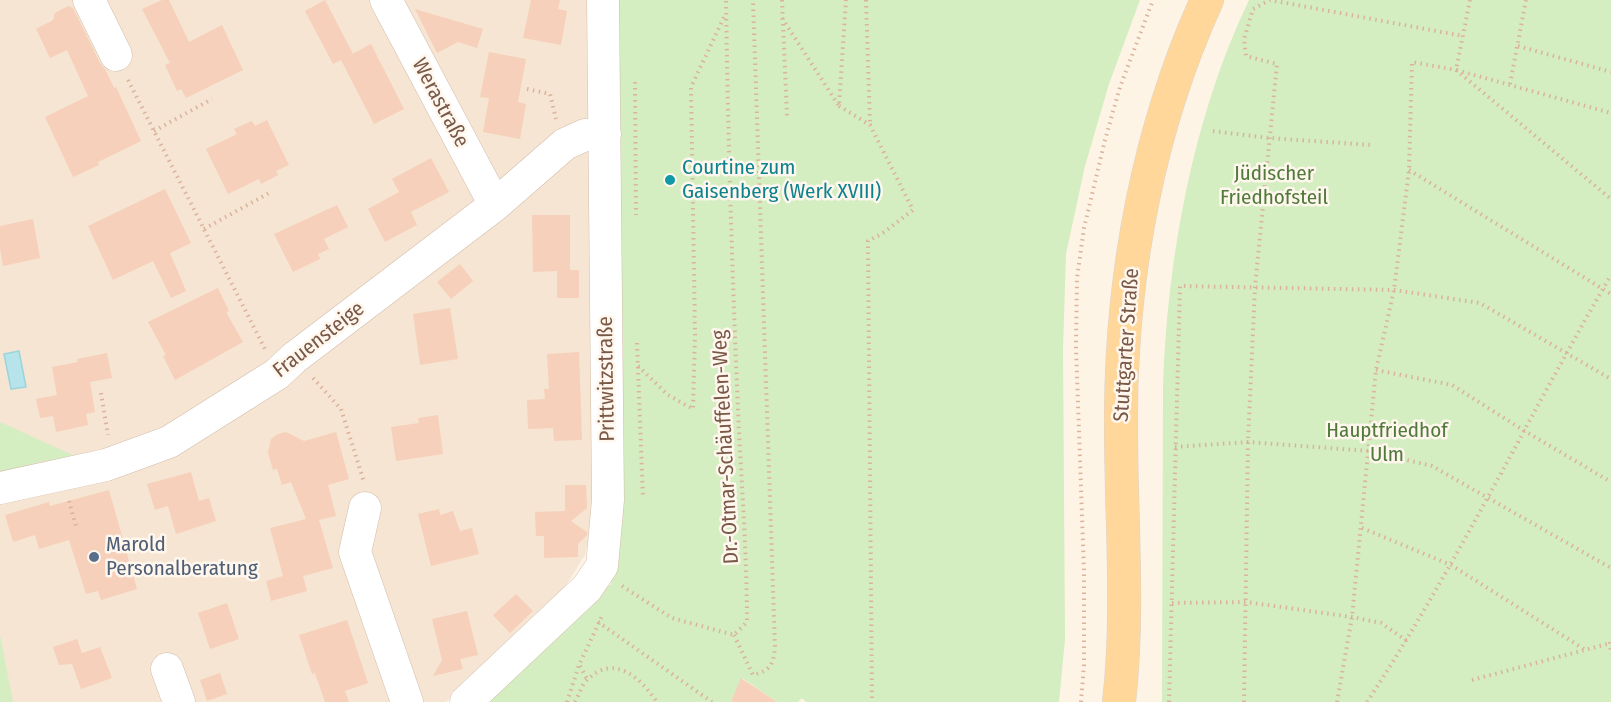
<!DOCTYPE html>
<html>
<head>
<meta charset="utf-8">
<style>
  body { margin:0 }
  canvas { display:block; background:#fef4e5 }
</style>
</head>
<body>
<canvas width="1611" height="702"></canvas>
<script>
const c = document.querySelector('canvas').getContext('2d');
c.lineJoin = 'round';
function fillPath(path, color) { c.fillStyle = color; c.fill(path, 'evenodd'); }
function stroke(path, color, width, dash) { c.strokeStyle = color; c.lineWidth = width; c.lineCap = dash ? 'butt' : 'round'; c.setLineDash(dash || []); c.stroke(path); }
function drawText(font, color, halo, rows, align = 'center') {
  c.font = font + ' "Fira Sans Condensed",sans-serif'; c.lineWidth = 5; c.setLineDash([]); c.textBaseline = 'middle'; c.strokeStyle = halo; c.fillStyle = color; for (const [text, x, y, turn = 0] of rows) {
    c.save(); c.translate(x, y); c.rotate((+turn || 0) * Math.PI / 180); c.textAlign = isNaN(turn) ? turn : align; if (halo) c.strokeText(text, 0, 0); c.fillText(text, 0, 0); c.restore();
  }
}
fillPath(new Path2D(`
  M0 0H592L596 504 585 555 550 611 446 702H0Z`), '#f6e5d2');
fillPath(new Path2D(`
  M614 0H1140L1109 84 1085 166 1066 254 1063 348 1065 639 1059 702H806L802 698 798 702H777L742 678 731 702H466L611 584 617 506Z
  M1249 0H1611V702H1162L1163 387C1167 259 1193 116 1249 0Z
  M0 422 77 457 44 461 0 472Z
  M0 635 13 702H0Z`), '#d4edc1');
const water = new Path2D(`
  M19 351 26 387 11 389 4 354Z`);
fillPath(water, '#b7e4ea');
stroke(water, '#9cd4dc', 1.5);
fillPath(new Path2D(`
  M162 0H169L189 42 222 25 243 70 186 98 181 89 177 91 165 65 170 63 142 9Z
  M325 0 353 54 333 64 305 11Z
  M531 0H560L558 9 567 11 561 45 523 38Z
  M68 6 73 8 100 63 105 69 114 88 116 87 141 141 98 162 99 165 73 177 45 117 88 96 67 50 50 58 36 29 53 20 55 13Z
  M415 9 483 29 477 48 458 42 437 53Z
  M371 44 404 109 374 124 341 60Z
  M489 52 526 59 518 102 526 104 520 139 483 132 489 98 480 97Z
  M267 120 289 165 276 171 278 175 261 184 259 179 228 194 206 149 237 134 234 129 252 121 255 126Z
  M431 158 449 192 411 212 417 225 385 242 368 209 399 192 392 179Z
  M165 189 191 243 170 253 186 291 171 298 153 261 113 280 88 226Z
  M337 205 348 227 324 239 329 249 318 254 320 259 293 272 274 234Z
  M532 215H570V270H579V298H557V271L533 272Z
  M33 219 40 258 3 266 0 248V226Z
  M460 264 473 281 451 299 437 282Z
  M218 288 229 311 226 312 243 342 175 380 163 356 166 355 148 322Z
  M450 308 458 359 420 365 413 314Z
  M579 352 582 440 554 441 553 428 528 429 527 400 545 399 544 389H549L547 354Z
  M107 353 112 378 90 382 95 412 86 414 88 425 56 432 53 416 40 418 36 399 57 395 52 367 78 362 77 359Z
  M438 415 443 454 396 461 391 427 419 423 418 418Z
  M286 432 304 441 336 432 349 479 328 485 336 516 319 520 333 568 303 576 307 591 271 601 266 581 283 576 270 528 306 519 291 482 282 485 277 469 273 470 268 453 271 439 278 434Z
  M191 472 199 501 209 498 216 521 176 534 168 506 155 510 147 484Z
  M565 485H586L587 508 571 521 587 532V535L578 544V557L544 558V536H536L535 512 565 511Z
  M109 490 137 589 101 600 98 591 86 594 69 540 39 549 35 535 13 542 5 515 49 502 50 506Z
  M439 509 440 515 453 511 460 531 472 528 479 554 431 566 418 514Z
  M516 594 533 611 510 633 493 615Z
  M227 603 239 639 210 649 198 613Z
  M467 611 478 655 460 659 463 669 433 676 442 660 432 619Z
  M347 620 368 683 345 691 349 702H325L315 673 312 674 299 635Z
  M77 639 82 653 100 647 112 678 81 689 72 664 59 665 53 647Z
  M220 673 227 694 207 701 200 680Z
  M741 678 777 702H731Z`), '#f6d0ba');
const minor = new Path2D(`
  M89 0 116 55
  M386 0 495 205
  M0 488 106 465 169 442 277 374 294 358 495 205 565 144 585 135 605 134
  M365 508 355 552 407 702
  M167 669 179 702
  M466 702 587 588 602 566 608 500 603 0`);
const major = new Path2D(`
  M1119 702C1130 607 1120 507 1121 411 1122 271 1149 127 1207 0`);
stroke(minor, '#d3bdac', 33);
stroke(major, '#dcd4cf', 34);
stroke(new Path2D(`
  M782 0 787 116
  M866 0 870 124
  M1470 0 1456 70 1611 113
  M782 18 839 106 846 0
  M1518 46 1611 72
  M128 80 265 349
  M635 82 636 215
  M1510 84 1526 0
  M527 89 550 94 556 119
  M839 106 870 125 913 210 883 233 868 241 872 702
  M154 131 212 99
  M1213 131 1269 138 1371 145
  M1409 170 1611 294
  M204 229 269 193
  M637 343 643 498
  M638 366 668 395 693 409 695 334 691 87 725 15
  M1376 370 1452 385 1523 430 1611 482
  M313 378 341 409 364 482
  M101 393 108 435
  M1175 447 1248 442 1369 451 1432 466 1611 568
  M69 501 76 526
  M1362 528 1451 565 1584 649
  M622 586 672 618 734 635 747 622C747 551 741 480 738 409 732 272 728 136 726 0
  M1172 603 1246 602 1352 617 1381 623 1407 641
  M598 622 712 702
  M734 635 753 675C771 670 773 665 775 647L753 0
  M1610 642 1611 654
  M580 666 587 679
  M1472 680 1611 643
  M567 702 579 665 603 614
  M575 702C579 695 582 683 589 678 616 654 641 679 657 702
  M1081 702 1084 665V572L1076 347 1077 278 1084 228 1105 140 1120 87 1153 0
  M1169 702 1180 286 1394 290 1480 303 1611 379
  M1244 702 1248 442 1255 287 1277 64 1246 56 1244 39 1253 9 1270 0 1463 36
  M1337 702 1352 617 1376 370 1394 290 1409 170 1412 62 1456 70 1611 199
  M1367 702C1457 565 1528 417 1611 275`), '#dbb39c', 4, [1.5, 4.5]);
stroke(minor, '#fff', 32);
stroke(major, '#ffd79b', 33);
for (const [x, y, r, color] of [
  [670,180,6,"#0f9aa8"],
  [94,557,6,"#5c6f8a"]
]) { const dot = new Path2D(); dot.arc(x, y, r, 0, 2 * Math.PI); c.fillStyle = color; c.fill(dot); stroke(dot, '#fff7ed', 2); }
drawText('21px', '#795847', '#fff7ed', [
  ["Werastraße",440,103,62],
  ["Frauensteige",319,340,-38],
  ["Stuttgarter Straße",1127,345,-86],
  ["Prittwitzstraße",607,379,-91],
  ["Dr.-Otmar-Schäuffelen-Weg",726,447,-93]
]);
drawText('21px', '#0d838f', '#fff7ed', [
  ["Courtine zum",682,168],
  ["Gaisenberg (Werk XVIII)",682,192]
], 'left');
drawText('21px', '#507a3c', '#fff7ed', [
  ["Jüdischer",1274,174],
  ["Friedhofsteil",1274,198],
  ["Hauptfriedhof",1387,431],
  ["Ulm",1387,455]
]);
drawText('21px', '#4e5e75', '#fff7ed', [
  ["Marold",106,545],
  ["Personalberatung",106,569]
], 'left');
</script>
</body>
</html>
